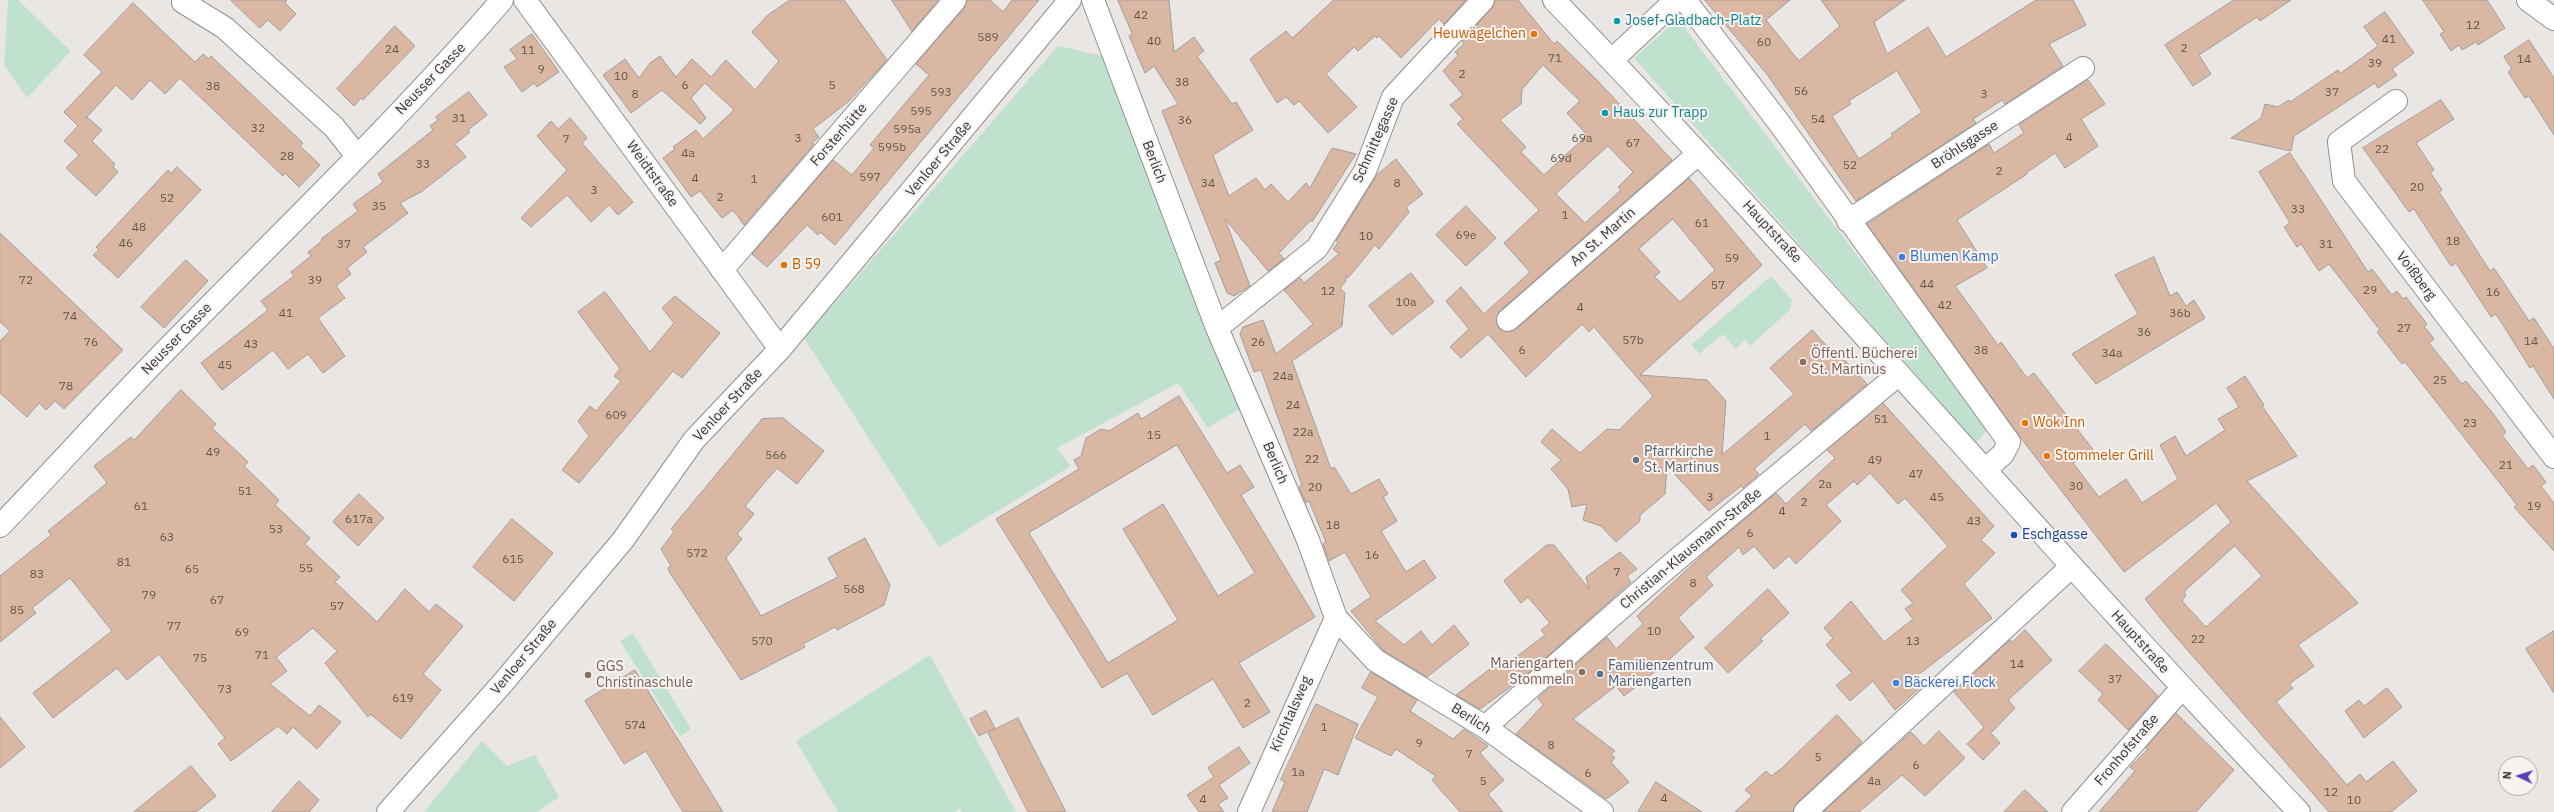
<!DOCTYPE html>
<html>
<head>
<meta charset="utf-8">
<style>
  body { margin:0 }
  #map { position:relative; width:2554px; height:812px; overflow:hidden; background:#eae6e3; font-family:"IBM Plex Sans",sans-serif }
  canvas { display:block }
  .north { position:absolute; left:2498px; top:756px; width:40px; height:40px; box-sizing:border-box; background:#f7f3f1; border:1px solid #aaa7a5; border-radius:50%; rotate:274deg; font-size:11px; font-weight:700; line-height:16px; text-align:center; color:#373534 }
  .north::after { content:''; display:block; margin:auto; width:14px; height:18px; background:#5c3eb6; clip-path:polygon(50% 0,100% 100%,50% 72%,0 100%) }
</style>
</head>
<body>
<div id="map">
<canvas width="2554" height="812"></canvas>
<div class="north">N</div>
</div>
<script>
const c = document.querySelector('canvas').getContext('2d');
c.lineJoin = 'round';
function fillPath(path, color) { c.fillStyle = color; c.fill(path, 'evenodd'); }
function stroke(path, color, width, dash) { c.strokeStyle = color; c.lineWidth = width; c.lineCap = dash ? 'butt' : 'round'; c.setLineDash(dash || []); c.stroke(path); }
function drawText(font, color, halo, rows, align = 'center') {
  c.font = font + ' "IBM Plex Sans",sans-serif'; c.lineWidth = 4; c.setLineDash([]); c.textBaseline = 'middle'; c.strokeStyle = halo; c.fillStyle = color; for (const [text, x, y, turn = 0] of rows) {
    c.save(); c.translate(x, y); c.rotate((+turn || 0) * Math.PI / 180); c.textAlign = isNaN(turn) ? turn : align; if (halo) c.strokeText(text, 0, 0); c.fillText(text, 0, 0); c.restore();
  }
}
fillPath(new Path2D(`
  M8 0H18L71 51 27 98 4 65Z
  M1678 19 1988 428 1976 443 1634 58Z
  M1058 46 1103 56 1244 406 1208 428 1178 383 1057 448 1071 466 939 547 804 338Z
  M1771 276 1792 300 1790 310 1750 346 1745 340 1735 349 1723 334 1699 354 1691 345Z
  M633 633 691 729 680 736 620 641Z
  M930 655 1016 812H962L960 808 954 812H838L796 741Z
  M482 741 507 766 535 755 559 797 537 812H424Z`), '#c1e1cf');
const building = new Path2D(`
  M231 0H287L285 3 296 14 280 31 268 20 260 28Z
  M790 0H844L887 60 849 101 813 129 819 137 812 143 814 144 744 225 733 210 722 218 700 191 691 197 663 158 675 149 673 147 696 130 703 139 734 110 705 83 691 98 706 118 700 124 662 90 631 113 603 75 625 59 639 78 650 63 660 56 676 77 692 59 711 77 726 60 755 90 779 61 752 32 768 15Z
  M892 0H938L912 31Z
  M967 0H990L1003 12 1012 0H1039L835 245 820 232 818 235 807 225 767 267 752 254 833 160 852 175 874 148 870 145 929 75 916 64 964 8Z
  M1118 0H1169L1174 52 1194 37 1204 51 1197 56 1232 104 1236 102 1253 130 1213 155 1229 196 1256 178 1265 190 1271 184 1288 202 1306 183 1310 188 1332 148 1356 154 1312 222 1311 220 1279 253 1284 259 1268 271 1225 219 1250 286 1234 296 1227 293 1215 263 1221 260 1162 111 1178 104 1154 66 1145 73 1129 36 1132 34Z
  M1334 0H1466L1444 24 1439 19 1401 58 1379 36 1377 38 1375 36 1358 51 1354 47 1326 74 1357 107 1328 133 1299 101 1294 105 1286 97 1277 103 1250 59 1286 31 1292 38Z
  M1495 0H1518L1554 44 1557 41 1595 78 1672 160 1500 311 1496 322 1499 328 1510 332 1516 329 1689 178 1762 265 1640 375 1707 380 1726 401 1722 455 1794 394 1770 368 1812 330 1837 357 1839 354 1867 384 1811 431 1805 424 1754 469 1759 474 1743 488 1741 486 1709 511 1667 466 1665 494 1640 515V521L1616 542 1601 526 1583 520 1587 504 1572 507 1568 489 1551 469 1561 460 1541 442 1552 429 1580 453 1607 429 1619 430 1653 396 1594 327 1589 332 1582 324 1526 377 1488 334 1461 358 1450 347 1469 329 1446 301 1461 287 1484 314 1530 272 1504 243 1539 210 1457 124 1463 119 1450 105 1463 95 1443 71 1458 55 1455 52 1464 44 1462 41 1492 8ZM1543 65 1580 101 1567 113 1587 135 1544 175 1521 152 1526 147 1500 120 1521 104 1522 90ZM1608 146 1633 172 1618 187 1621 190 1585 223 1556 194ZM1673 219 1715 270 1680 302 1655 277 1660 272 1639 249Z
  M1705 0H1790L1766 20 1799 61 1840 26 1821 0H1905L1874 22 1887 54 1928 27 1946 57 2036 0H2073L2086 25 2049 44 2063 66 2005 104 2002 100 1973 119 1976 123 1856 201 1766 73ZM1897 71 1922 112 1891 134 1893 136 1859 159 1832 116 1851 104 1849 101Z
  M2234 0H2291L2260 21 2257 17 2199 55 2211 74 2193 86 2165 45Z
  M2423 0H2487L2505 28 2478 45 2476 42 2462 50 2459 45 2451 51 2440 34 2444 32Z
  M133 3 195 62 203 54 209 59 211 56 303 143 300 146 320 165 299 187 285 173 283 176 180 78 165 94 150 80 132 100 116 85 85 119 87 117 102 130 92 141 115 164 113 167 118 172 96 196 66 168 79 155 64 141 78 126 64 112 102 72 84 55Z
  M2385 12 2414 53 2392 69 2397 75 2378 88 2375 83 2294 136 2291 151 2231 138 2261 118 2265 104 2278 107 2289 100 2290 102 2338 70 2341 73 2378 46 2364 27Z
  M395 26 415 46 363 100 361 98 354 106 337 89Z
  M532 34 559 72 537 87 534 83 522 92 504 67 517 59 510 50Z
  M2529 40 2554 78V135L2529 96 2525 98 2508 72 2512 69 2504 57Z
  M2088 80 2105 104 2081 119 2098 146 2065 168 2055 153 2026 173 2027 174 1957 220 1987 268 1955 286 1998 345 2001 342 2027 378 2034 373 2094 451 2073 463 2099 497 2126 479 2142 503 2178 479 2160 445 2175 436 2186 456 2225 430 2218 419 2239 407 2227 388 2245 376 2264 405 2262 406 2297 456 2247 481 2358 603 2298 645 2314 666 2289 684 2293 688 2276 702 2347 785 2360 774 2366 782 2393 761 2417 791 2391 812H2329L2170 630 2145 599 2231 522 2216 503 2124 572 2020 437 1867 224 1989 144 1994 153 2024 133 2019 125ZM2235 546 2262 576 2206 627 2182 601 2186 595 2184 592Z
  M469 92 487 115 468 130 470 132 455 144 466 157 421 192 400 203 408 213 363 247 367 252 347 268 351 274 336 286 345 298 318 318 345 356 323 373 308 354 288 369 273 350 222 390 201 363 268 310 261 301 294 276 291 272 311 256 308 252 323 240 321 239 358 211 353 204 383 182 378 174 433 130 430 126 438 120 436 117Z
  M2441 100 2454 119 2416 143 2434 170 2430 172 2442 190 2439 192 2490 271 2494 268 2529 321 2534 318 2554 349V399L2533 366 2530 368 2496 314 2491 317 2456 263 2451 266 2414 209 2409 212 2363 148Z
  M570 118 587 138 582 143 633 202 618 215 609 205 591 222 567 195 531 227 521 218 567 170 537 136 551 121 558 129Z
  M2290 153 2368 272 2372 269 2392 295 2397 291 2403 299 2406 297 2427 324 2424 326 2434 339 2429 343 2462 384 2466 381 2495 416 2506 432 2502 435 2528 469 2533 465 2546 482 2541 486 2554 503V551L2514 507 2517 505 2405 362 2402 364 2377 332 2380 330 2329 264 2319 271 2301 244 2297 247 2284 227 2290 223 2259 172Z
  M1396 159 1423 194 1406 207 1409 212 1379 249 1375 245 1348 278 1346 275V281L1340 288 1345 293 1342 326 1292 361 1331 469 1334 467 1351 494 1379 479 1388 494 1383 497 1397 521 1381 531 1406 572 1424 560 1436 578 1375 621 1404 645 1421 631 1432 645 1454 625 1469 644 1427 677 1384 651 1351 611 1371 597 1345 552 1329 561 1323 544 1326 542 1309 501 1306 503 1299 487 1302 485 1261 370 1254 372 1240 334 1243 327 1263 320 1276 354 1313 324 1284 290 1300 278 1304 283 1339 254 1333 249 1338 243 1336 241 1377 175Z
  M177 167 201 190 118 278 93 255 99 250 96 247 168 170 171 173Z
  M1466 206 1496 238 1466 266 1436 235Z
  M0 233 123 350 64 409 55 401 46 410 39 403 27 417 0 393V341L10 331 0 322Z
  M2154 257 2170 296 2177 292 2186 306 2194 300 2205 318 2096 384 2072 354 2138 314 2115 275Z
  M186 260 208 281 164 328 141 307Z
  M1411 273 1434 302 1392 335 1369 306Z
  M605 292 650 352 674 323 662 308 675 296 720 333 682 378 673 371 579 483 562 470 589 436 578 421 590 406 596 411 621 381 614 376 620 369 578 312Z
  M181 390 216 424 212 428 248 462 244 466 279 500 275 505 310 538 305 544 340 577 335 582 377 622 405 589 429 612 436 604 463 626 423 674 441 690 401 739 370 714 368 717 325 663 337 651 313 628 276 657 287 671 270 684 310 716 319 705 341 722 317 749 293 727 287 734 278 726 231 761 218 744 225 738 159 654 127 680 117 668 53 718 33 693 112 631 70 578 32 608 36 613 0 642V576L51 535 48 531 107 483 94 466 131 437 134 440Z
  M1179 396 1227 473 1240 465 1254 487 1241 495 1315 617 1239 663 1270 712 1243 728 1213 679 1153 715 1127 673 1102 688 996 519 1079 469 1074 460 1081 456 1086 438 1101 429 1109 431 1138 413 1141 419ZM1177 445 1255 573 1218 596 1163 504 1123 529 1178 620 1108 663 1029 533Z
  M1883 403 1994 526 1981 540 1995 553 1964 584 1992 618 1914 678 1921 687 1895 710 1873 681 1850 701 1836 685 1852 673 1826 645 1833 638 1824 628 1851 601 1884 642 1913 619 1905 609 1913 603 1901 590 1948 546 1905 498 1898 504 1870 473 1857 485 1854 481 1826 505 1841 521 1796 564 1789 556 1774 569 1754 546 1743 555 1739 547 1706 577 1713 585 1678 618 1694 637 1662 666 1624 696 1616 686 1573 719 1615 751 1611 754 1615 758 1611 762 1629 782 1619 790 1606 799 1516 734 1543 705 1538 698 1607 637 1616 649 1643 624 1637 616 1709 549 1776 493 1786 504 1835 458 1827 450Z
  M783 418 824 451 797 484 777 468 745 506 754 514 737 534 742 539 726 558 761 616 838 577 828 558 865 538 890 585 884 605 837 630 835 627 803 644 805 647 741 680 670 573 668 568 671 566 661 549 674 532 671 529 762 419Z
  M359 494 384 518 358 546 333 522Z
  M512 519 553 553 514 601 473 567Z
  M1547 545H1554L1589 589 1586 577 1620 552 1637 569 1627 576 1631 582 1523 678 1480 709 1456 695 1503 659 1507 664 1545 635 1541 630 1550 623 1528 597 1521 603 1504 581Z
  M1768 589 1789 613 1760 639 1763 641 1728 673 1705 648Z
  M2025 630 2052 660 2008 700 2015 708 1991 733 2000 743 1983 760 1967 744 1984 727 1954 692 2010 640 2012 642Z
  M2554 631V693L2526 649Z
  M2106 644 2158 696 2128 730 2098 700 2103 694 2079 671Z
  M635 670 723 812H683L646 751 624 764 585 701Z
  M1371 672 1417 700 1410 711 1453 739 1464 729 1488 746 1480 753 1504 780 1488 794 1503 812H1460L1432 780 1436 776 1396 749 1391 756 1355 738 1378 697 1362 688Z
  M2387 688 2402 707 2364 738 2345 711 2359 700 2364 706Z
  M1316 704 1358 724 1338 775 1324 769 1307 812H1272L1285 782 1281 780Z
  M986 711 995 728 979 736 970 719Z
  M2176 713 2234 770 2196 812H2099L2135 771 2130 767 2148 749 2146 748Z
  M1837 715 1862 742 1797 803 1793 812H1735L1752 796 1745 790 1766 771 1771 776 1782 768Z
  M0 717 25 747 0 768Z
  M1018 718 1066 812H1028L988 733Z
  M1939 731 1965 758 1925 796 1902 775 1859 812H1823L1911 732 1924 746Z
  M1239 747 1250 763 1219 785 1228 798 1218 804 1224 812H1199L1187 795 1214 777 1208 768Z
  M191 766 216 796 196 812H134Z
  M299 781 319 800 309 812H272Z
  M1656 782 1702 812H1638Z
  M2025 790 2048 812H2004Z`);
fillPath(building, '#dab7a3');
stroke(building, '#a19d9b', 1);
const minor = new Path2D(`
  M525 0 780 349
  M1093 0 1217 328 1308 540 1336 618 1375 660 1485 727 1602 812
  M1685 0 1780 124 2009 442 2003 454 1986 469
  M2528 0 2554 19
  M183 2 225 28 334 127 357 156
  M1612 60 1676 0
  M2396 101 2339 142 2344 181 2554 457
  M1848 221 2083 68
  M722 270 955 0
  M1508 320 1698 154
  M1217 328 1317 248 1365 171 1393 97 1483 0
  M0 526C61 463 119 397 181 335 289 225 401 117 502 0
  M1485 727 1667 568 1899 374
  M1249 812 1336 618
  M2073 812 2182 688`);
const tertiary = new Path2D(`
  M1554 0C1809 265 2046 546 2299 812
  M388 812 501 685 623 540 694 440 780 349 1070 0
  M1805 812 2071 567`);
stroke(minor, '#928f8c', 24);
stroke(tertiary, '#928f8c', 24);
stroke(minor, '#fff', 22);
stroke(tertiary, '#fff', 22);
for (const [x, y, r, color] of [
  [1617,21,4,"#0f9aa8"],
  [1534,34,4,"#e8710a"],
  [1605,113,4,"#0f9aa8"],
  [1902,257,4,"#3f7fe0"],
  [784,265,4,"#e8710a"],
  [1803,362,4,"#8d6e63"],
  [2025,423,4,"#e8710a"],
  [2047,456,4,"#e8710a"],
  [1636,460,4,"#6b7280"],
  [2014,535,4,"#1a4fb4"],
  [1582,672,4,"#8d6e63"],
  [1600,674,4,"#5c6f8a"],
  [588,675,4,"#8d6e63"],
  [1896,683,4,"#3f7fe0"]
]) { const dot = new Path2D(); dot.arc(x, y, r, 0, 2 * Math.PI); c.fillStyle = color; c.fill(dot); stroke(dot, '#f7f3f1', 1.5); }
drawText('12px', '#605650', null, [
  ["42",1141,16],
  ["12",2473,26],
  ["589",988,38],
  ["41",2389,40],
  ["40",1154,42],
  ["60",1764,43],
  ["2",2184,49],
  ["24",392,50],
  ["11",528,51],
  ["71",1555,59],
  ["14",2524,60],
  ["39",2375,64],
  ["9",541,70],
  ["2",1462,75],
  ["10",621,77],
  ["38",1182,83],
  ["6",685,86],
  ["5",832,86],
  ["38",213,87],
  ["56",1801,92],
  ["593",941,93],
  ["37",2332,93],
  ["8",635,95],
  ["3",1984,95],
  ["595",921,112],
  ["31",459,119],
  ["54",1818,120],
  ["36",1185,121],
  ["32",258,129],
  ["595a",907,130],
  ["4",2069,138],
  ["3",798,139],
  ["69a",1582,139],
  ["7",566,140],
  ["67",1633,144],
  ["595b",892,148],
  ["22",2382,150],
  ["4a",688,154],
  ["28",287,157],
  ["69d",1561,159],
  ["33",423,165],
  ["52",1850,166],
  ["2",1999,172],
  ["597",870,178],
  ["4",695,179],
  ["1",754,180],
  ["34",1208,184],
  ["8",1397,184],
  ["20",2417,188],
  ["3",594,191],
  ["2",720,198],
  ["52",167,199],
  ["35",379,207],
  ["33",2298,210],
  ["1",1565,216],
  ["601",832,218],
  ["61",1702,224],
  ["48",139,228],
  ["69e",1466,236],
  ["10",1366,237],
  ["18",2453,242],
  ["46",126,244],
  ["37",344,245],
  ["31",2326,245],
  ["59",1732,259],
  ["72",26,281],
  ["39",315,281],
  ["44",1927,285],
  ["57",1718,286],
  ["29",2370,291],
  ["12",1328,292],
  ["16",2493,293],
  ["10a",1406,303],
  ["42",1945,306],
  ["4",1580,308],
  ["41",286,314],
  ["36b",2180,314],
  ["74",70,317],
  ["27",2404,329],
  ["36",2144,333],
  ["57b",1633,341],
  ["14",2531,342],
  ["76",91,343],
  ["26",1258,343],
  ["43",251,345],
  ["6",1522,351],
  ["38",1981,351],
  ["34a",2112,354],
  ["45",225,366],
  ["24a",1283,377],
  ["25",2440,381],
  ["78",66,387],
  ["24",1293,406],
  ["609",616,416],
  ["51",1881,420],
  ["23",2470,424],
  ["22a",1303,433],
  ["15",1154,436],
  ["1",1767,437],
  ["49",213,453],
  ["566",776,456],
  ["22",1312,460],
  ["49",1875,461],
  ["21",2506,466],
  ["47",1916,475],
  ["2a",1825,485],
  ["30",2076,487],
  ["20",1315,488],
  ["51",245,492],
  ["3",1710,498],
  ["45",1937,498],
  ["2",1804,503],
  ["61",141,507],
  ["19",2534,507],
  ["4",1782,512],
  ["617a",359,520],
  ["43",1974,522],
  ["18",1333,526],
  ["53",276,530],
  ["6",1750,534],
  ["63",167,538],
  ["572",697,554],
  ["16",1372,556],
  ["615",513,560],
  ["81",124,563],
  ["55",306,569],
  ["65",192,570],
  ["7",1617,573],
  ["83",37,575],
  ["8",1693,584],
  ["568",854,590],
  ["79",149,596],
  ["67",217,601],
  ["57",337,607],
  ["85",17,611],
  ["77",174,627],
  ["10",1654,632],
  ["69",242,633],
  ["22",2198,640],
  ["570",762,642],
  ["13",1913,642],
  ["71",262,656],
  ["75",200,659],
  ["14",2017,665],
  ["37",2115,680],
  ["73",225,690],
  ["619",403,699],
  ["2",1247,704],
  ["574",635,726],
  ["1",1324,728],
  ["9",1419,744],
  ["8",1551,746],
  ["7",1469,755],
  ["5",1818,758],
  ["6",1916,766],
  ["1a",1298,773],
  ["6",1588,774],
  ["5",1483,782],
  ["4a",1874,782],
  ["12",2331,793],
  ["4",1664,799],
  ["4",1203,800],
  ["10",2354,801]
]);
drawText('14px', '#0d838f', '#f7f3f1', [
  ["Josef-Gladbach-Platz",1625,21],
  ["Haus zur Trapp",1613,113]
], 'left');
drawText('14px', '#c56008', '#f7f3f1', [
  ["Heuwägelchen",1526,34,"right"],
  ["B 59",792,265],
  ["Wok Inn",2033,423],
  ["Stommeler Grill",2055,456]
], 'left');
drawText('14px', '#373534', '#f7f3f1', [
  ["Neusser Gasse",431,79,-46],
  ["Forsterhütte",839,135,-49],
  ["Schmittegasse",1376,140,-66],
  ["Bröhlsgasse",1965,145,-33],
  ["Venloer Straße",939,159,-50],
  ["Berlich",1154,162,69],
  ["Weidtstraße",652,174,54],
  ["Hauptstraße",1772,232,47],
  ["An St. Martin",1603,237,-41],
  ["Voißberg",2416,276,53],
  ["Neusser Gasse",177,339,-46],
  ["Venloer Straße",728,405,-47],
  ["Berlich",1275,463,67],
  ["Christian-Klausmann-Straße",1691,549,-40],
  ["Hauptstraße",2140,642,48],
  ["Venloer Straße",524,657,-50],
  ["Kirchtalsweg",1291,714,-66],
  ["Berlich",1471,719,33],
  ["Fronhofstraße",2127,750,-49]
]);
drawText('14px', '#366cbe', '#f7f3f1', [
  ["Blumen Kamp",1910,257],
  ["Bäckerei Flock",1904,683]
], 'left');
drawText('14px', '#785e54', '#f7f3f1', [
  ["Öffentl. Bücherei",1811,354],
  ["St. Martinus",1811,370],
  ["Mariengarten",1574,664,"right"],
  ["Stommeln",1574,680,"right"],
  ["GGS",596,667],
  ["Christinaschule",596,683]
], 'left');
drawText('14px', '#5b616d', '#f7f3f1', [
  ["Pfarrkirche",1644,452],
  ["St. Martinus",1644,468]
], 'left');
drawText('14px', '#164399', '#f7f3f1', [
  ["Eschgasse",2022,535]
], 'left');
drawText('14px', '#4e5e75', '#f7f3f1', [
  ["Familienzentrum",1608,666],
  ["Mariengarten",1608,682]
], 'left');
</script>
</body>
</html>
